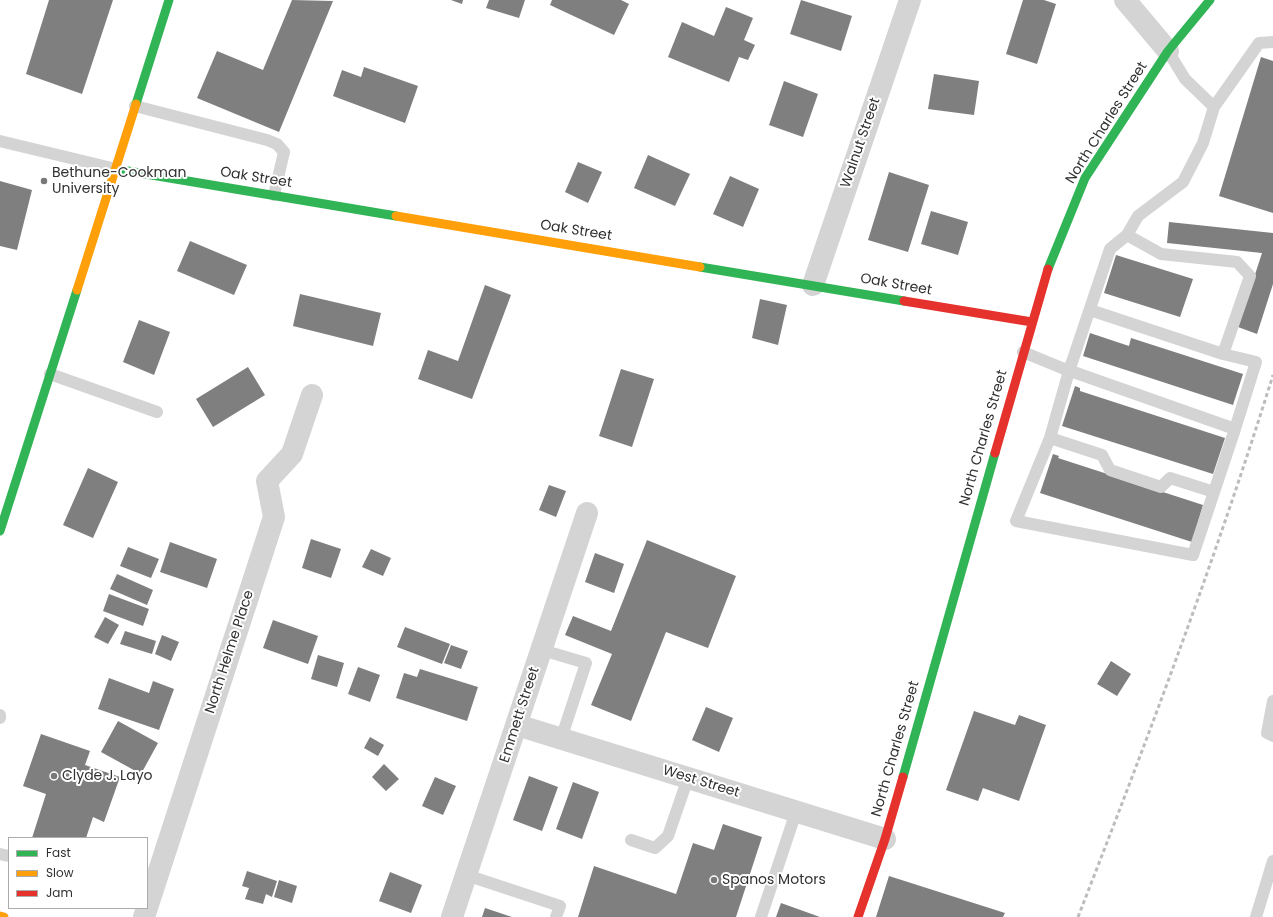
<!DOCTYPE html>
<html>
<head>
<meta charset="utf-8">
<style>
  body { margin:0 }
  #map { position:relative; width:1273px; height:917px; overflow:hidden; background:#fff; font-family:Poppins,sans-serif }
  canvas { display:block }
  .legend { position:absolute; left:8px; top:837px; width:140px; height:72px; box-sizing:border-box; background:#fff; border:1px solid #acacac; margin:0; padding:5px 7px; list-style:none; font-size:12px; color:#303030 }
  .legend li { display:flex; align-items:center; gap:8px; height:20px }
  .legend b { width:20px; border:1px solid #acacac }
</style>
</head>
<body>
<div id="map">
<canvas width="1273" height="917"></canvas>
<ul class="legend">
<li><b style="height:5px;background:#30b455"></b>Fast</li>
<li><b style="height:5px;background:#ff9f0a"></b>Slow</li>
<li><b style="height:5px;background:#e5322d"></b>Jam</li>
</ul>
</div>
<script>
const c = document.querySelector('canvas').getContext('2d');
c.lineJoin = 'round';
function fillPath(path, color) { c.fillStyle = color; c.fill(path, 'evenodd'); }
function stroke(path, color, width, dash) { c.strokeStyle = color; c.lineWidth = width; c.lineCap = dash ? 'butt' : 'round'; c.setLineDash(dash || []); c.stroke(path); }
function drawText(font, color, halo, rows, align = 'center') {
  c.font = font + ' Poppins,sans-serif'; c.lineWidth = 4; c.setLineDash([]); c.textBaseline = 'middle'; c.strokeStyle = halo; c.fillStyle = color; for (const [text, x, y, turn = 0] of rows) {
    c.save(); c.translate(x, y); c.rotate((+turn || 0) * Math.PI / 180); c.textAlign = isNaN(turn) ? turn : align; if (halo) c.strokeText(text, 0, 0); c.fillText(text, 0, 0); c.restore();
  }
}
fillPath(new Path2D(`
  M49 0H113L82 94 26 74Z
  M292 0 333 1 279 132 197 98 217 51 263 70Z
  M451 0H463L462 4Z
  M489 0H525L519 18 486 8Z
  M552 0H621L629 4 614 35 550 5Z
  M801 0 852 16 841 51 790 34Z
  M1023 0H1044L1056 4 1037 64 1006 54Z
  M726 7 753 18 744 40 755 45 748 60 739 57 729 82 668 57 682 22 714 36Z
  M1261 57 1273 61V213L1219 196Z
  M364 67 418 86 405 123 333 96 342 70 361 77Z
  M934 74 979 81 974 115 928 109Z
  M784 81 818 94 803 137 769 125Z
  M648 155 690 174 675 206 634 188Z
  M578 162 602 172 588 203 565 192Z
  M889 172 929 185 908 252 868 240Z
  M730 176 759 189 743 227 713 214Z
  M0 181 32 190 17 250 0 246Z
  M931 211 968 222 958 255 921 244Z
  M1169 222 1273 233V284L1257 334 1238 327 1262 253 1167 243Z
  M190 241 247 265 234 295 177 271Z
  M1116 255 1193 279 1180 317 1104 293Z
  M485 285 511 295 472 399 418 379 428 350 458 361Z
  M300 294 381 313 373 346 293 326Z
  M760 299 787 305 778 345 752 338Z
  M139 320 170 332 154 375 123 362Z
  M1090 333 1129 346 1131 338 1243 374 1233 405 1083 356Z
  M248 367 265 395 213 427 196 399Z
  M621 369 654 379 632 447 599 436Z
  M1075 386 1080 388V391L1225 438 1213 474 1062 426Z
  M1053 454 1059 456 1058 458 1203 505 1192 542 1040 493Z
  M88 468 118 482 93 538 63 525Z
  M549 485 566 491 556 517 539 510Z
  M311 539 341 549 331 578 302 568Z
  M647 540 736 576 708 648 666 632 631 721 591 705 612 654 565 635 573 616 611 631Z
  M170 542 217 559 207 588 160 572Z
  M128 547 159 559 151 578 120 566Z
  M371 549 391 558 383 576 362 567Z
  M595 553 624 564 614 593 585 582Z
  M117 574 153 590 147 605 110 589Z
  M109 594 149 609 143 626 103 611Z
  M105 617 119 625 108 644 94 637Z
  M273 620 318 636 308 664 263 648Z
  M405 627 450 644 442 664 397 647Z
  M125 631 156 641 152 654 120 644Z
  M162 635 179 642 171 661 155 654Z
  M451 645 468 651 461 669 444 663Z
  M318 655 344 663 337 687 311 679Z
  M1111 661 1131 674 1117 696 1097 684Z
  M358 667 380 675 370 702 348 694Z
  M420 669 478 687 467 721 396 698 404 673 417 677Z
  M109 678 149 693 153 681 174 689 159 730 98 709Z
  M706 707 733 718 719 752 692 740Z
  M974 711 1015 725 1019 715 1046 725 1019 801 983 788 978 801 946 790Z
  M118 721 158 743 141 774 101 752Z
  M41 734 90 751 85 765 120 777 104 822 93 817 86 838H32L46 794 23 786Z
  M370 737 384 745 378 756 364 748Z
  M384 764 399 779 386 791 372 777Z
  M529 776 558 787 542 831 513 820Z
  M435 777 456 786 443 815 422 806Z
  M573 782 599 792 582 839 556 829Z
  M723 824 762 837 736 917H578L594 866 676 894 693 843 714 850Z
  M247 871 277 881 272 897 266 894 263 904 245 899 249 888 242 886Z
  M390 872 422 885 411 913 379 901Z
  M889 876 1005 913 1003 917H876Z
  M279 880 297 886 292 903 274 897Z
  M781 903 820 917H776Z
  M485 908 512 917H482Z`), '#7f7f7f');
stroke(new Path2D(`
  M1168 51 1185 79 1214 107
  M135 106 267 140 277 144 284 152 274 195
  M0 141 116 169
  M1127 235 1138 216 1183 182 1203 143 1214 107 1259 43 1273 42
  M1090 310 1223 354
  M1023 352 1062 368 1235 429 1193 555 1016 521 1050 438 1102 455 1110 470 1161 487 1170 478 1214 492
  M50 374 157 412
  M1050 438 1069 371 1110 249 1127 235 1161 254 1237 262 1250 276 1223 354 1256 362 1235 429
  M542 650 586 663 561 739
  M1273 701 1267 733 1273 736
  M0 715V718
  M631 840 655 848 668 836 688 778
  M0 854 9 856
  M466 875 560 906 556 917
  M761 917 796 812
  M1256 917 1273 861`), '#d4d4d4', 12);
stroke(new Path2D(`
  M1125 0 1168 51
  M813 285 910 0
  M517 725 885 839
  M144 917 274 517 267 481 292 454 312 395
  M452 917 587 513`), '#d4d4d4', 22);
stroke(new Path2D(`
  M136 104 169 0
  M116 169 396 216
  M700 267 904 301
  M1048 269 1085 178 1168 51 1210 0
  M0 531 77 290
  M903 777 995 453`), '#30b455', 9);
stroke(new Path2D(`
  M396 216 700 267
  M77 290 136 104
  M0 916 4 917`), '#ff9f0a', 9);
stroke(new Path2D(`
  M904 301 1032 322
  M995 453 1048 269
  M858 917 885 839 903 777`), '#e5322d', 9);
stroke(new Path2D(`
  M1078 917C1148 738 1216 558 1273 375`), '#bcbcbc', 3, [4, 3]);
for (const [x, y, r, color] of [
  [44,181,4,"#787878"],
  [54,776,4,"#787878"],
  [714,880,4,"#787878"]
]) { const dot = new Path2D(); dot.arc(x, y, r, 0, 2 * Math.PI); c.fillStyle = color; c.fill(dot); stroke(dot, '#fff', 1.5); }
drawText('14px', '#303030', '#fff', [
  ["North Charles Street",1107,123,-58],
  ["Walnut Street",861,143,-71],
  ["Oak Street",256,178,9],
  ["Oak Street",576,231,9],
  ["Oak Street",896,285,10],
  ["North Charles Street",984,438,-74],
  ["North Helme Place",230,652,-72],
  ["Emmett Street",520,715,-72],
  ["North Charles Street",896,749,-74],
  ["West Street",701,782,17]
]);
drawText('14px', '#303030', '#fff', [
  ["Bethune-Cookman",52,173],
  ["University",52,189],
  ["Clyde J. Layo",62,776],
  ["Spanos Motors",722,880]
], 'left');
</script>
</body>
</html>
